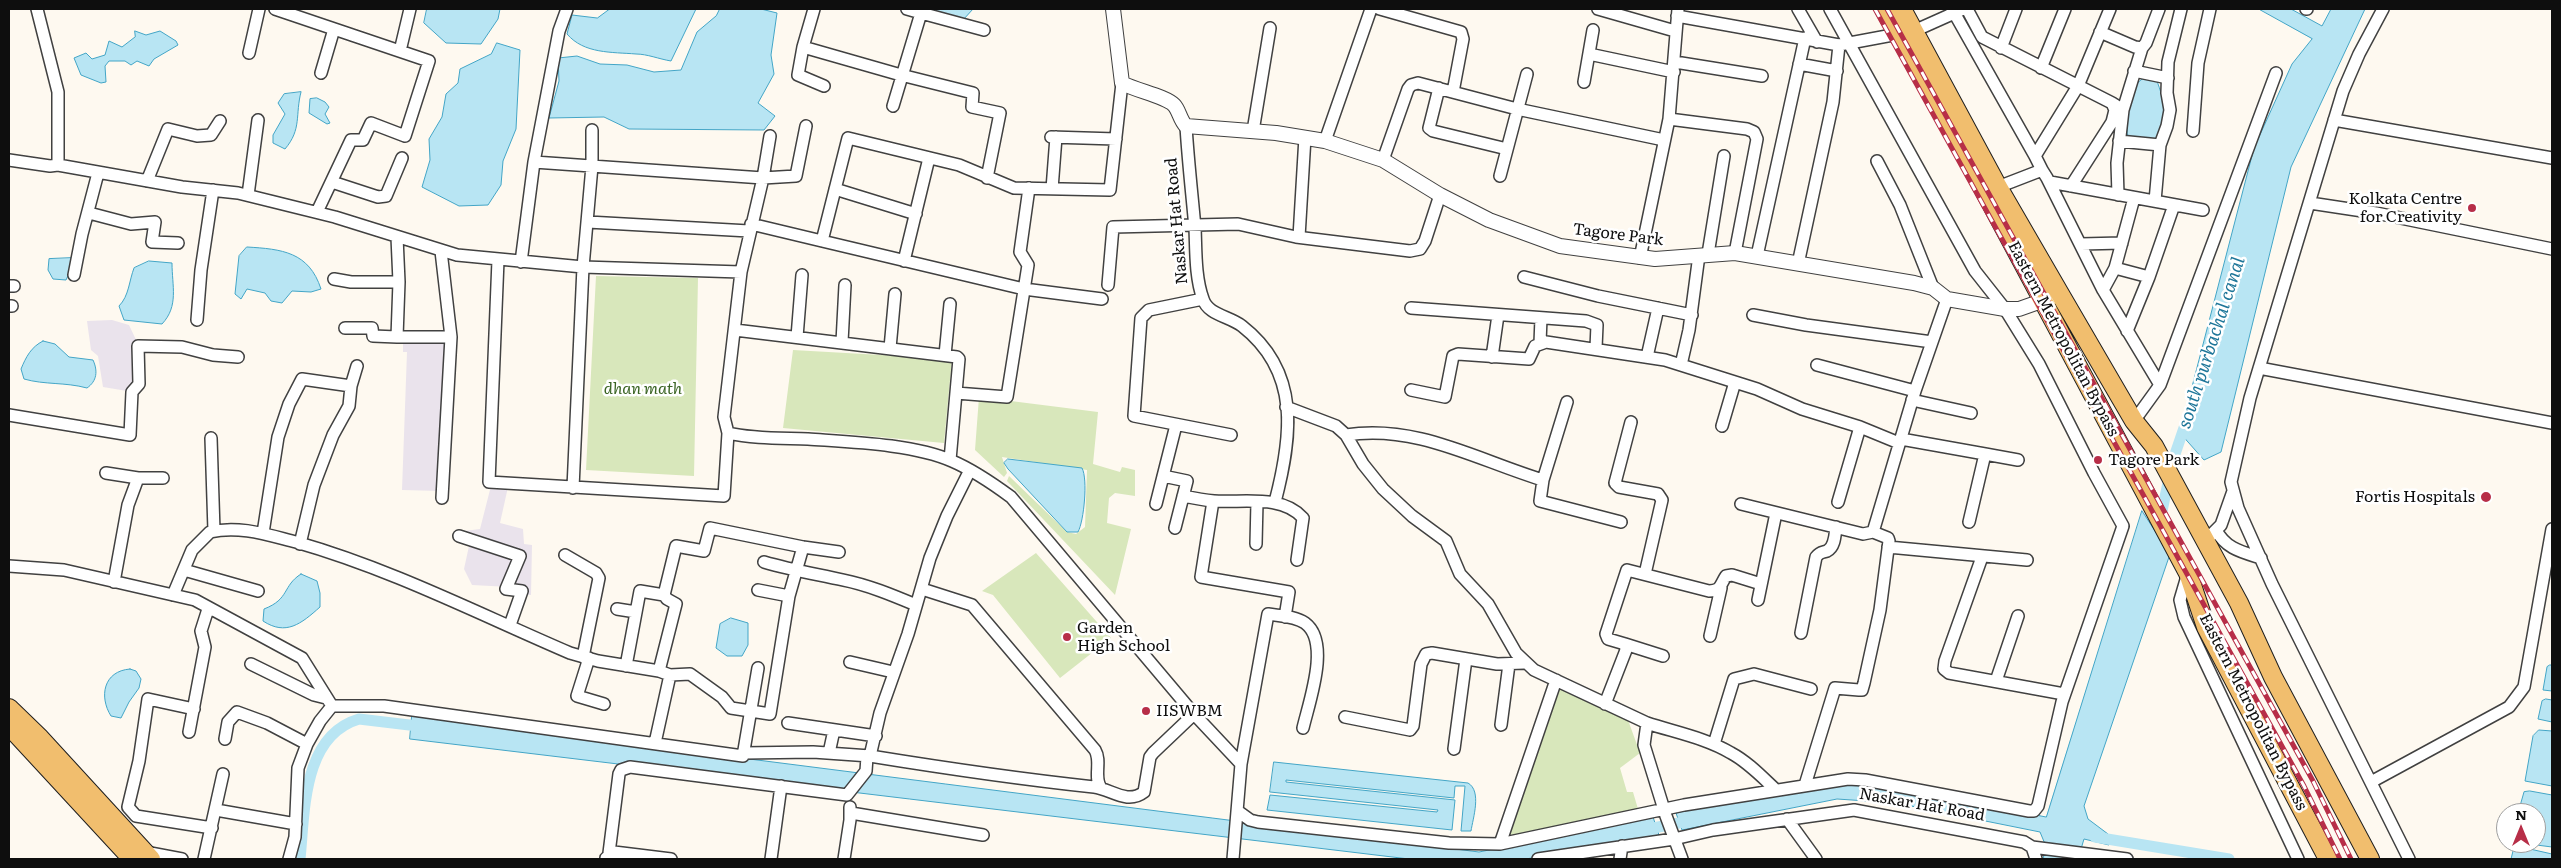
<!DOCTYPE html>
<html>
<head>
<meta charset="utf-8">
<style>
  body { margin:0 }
  #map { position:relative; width:2561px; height:868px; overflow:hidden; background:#fef9f0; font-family:Literata,serif }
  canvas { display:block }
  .frame { position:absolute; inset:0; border:10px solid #0e0e0e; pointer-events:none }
  .north { position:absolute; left:2496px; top:803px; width:50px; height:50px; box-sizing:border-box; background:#fff; border:1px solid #9f9f9f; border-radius:50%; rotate:0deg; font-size:14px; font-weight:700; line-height:20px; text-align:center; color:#0e0e0e }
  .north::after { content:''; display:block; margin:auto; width:18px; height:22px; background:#b72e48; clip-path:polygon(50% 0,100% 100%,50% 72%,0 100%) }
</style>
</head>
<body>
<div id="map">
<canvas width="2561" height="868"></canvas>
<div class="frame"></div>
<div class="north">N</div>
</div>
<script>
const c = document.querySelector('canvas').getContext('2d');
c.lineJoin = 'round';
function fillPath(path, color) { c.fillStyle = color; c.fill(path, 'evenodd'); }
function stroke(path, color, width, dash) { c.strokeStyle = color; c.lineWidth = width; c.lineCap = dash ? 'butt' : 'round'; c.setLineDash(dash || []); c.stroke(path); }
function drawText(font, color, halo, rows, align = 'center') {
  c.font = font + ' Literata,serif'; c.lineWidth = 5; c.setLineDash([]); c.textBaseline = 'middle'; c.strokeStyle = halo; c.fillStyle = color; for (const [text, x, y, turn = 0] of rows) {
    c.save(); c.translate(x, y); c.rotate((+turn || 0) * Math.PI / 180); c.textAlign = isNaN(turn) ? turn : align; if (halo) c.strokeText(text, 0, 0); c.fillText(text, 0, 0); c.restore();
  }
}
fillPath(new Path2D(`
  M112 320 129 325 138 344 137 383 127 391 103 387 98 356 91 350 87 321Z
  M450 342 441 491 402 490 407 352H403V343Z
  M492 482 508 487 500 523 523 529 524 544 532 545 531 595 509 593 510 587 472 585 464 569 469 546 464 531 480 529Z`), '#eae3ec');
fillPath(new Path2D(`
  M596 276 698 278 694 476 586 470Z
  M793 350 952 359 944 443 783 428Z
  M979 397 1098 412 1093 464 1120 472 1122 467 1135 470V496L1115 493 1109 498 1107 523 1131 529 1115 595 1007 481 1009 476 1067 532 1076 534 1085 527 1087 470 1002 457 1007 473 1004 477 975 450Z
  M1036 553 1111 638 1060 678 993 595 982 591Z
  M1558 686 1628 720 1640 753 1620 768 1627 792H1633L1638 809 1507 838Z`), '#d8e7bb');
const water = new Path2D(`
  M427 9H500L498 19 481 44 446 43 424 23Z
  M610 9H696L671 61C659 59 647 54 636 54 612 52 584 54 567 34L572 15 597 18Z
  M720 9H761L777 13 771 55 774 74 758 103 775 116 764 130 629 129 604 117 549 118 559 81 558 58 577 56 600 64 627 65 654 72 681 70 697 32 716 16Z
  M930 9H973L963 20Z
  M2259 9H2291L2322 26 2331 9H2365L2291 167 2221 452 2204 460 2180 433 2254 148 2292 64 2312 39Z
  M135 31 146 35 160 31 176 41 178 45 154 59 149 66 137 61 131 65 125 61H109L105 66 106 82 101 83 81 75 74 58 86 53 92 59 105 55 109 41 122 47 135 37Z
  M497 43 520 50 516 129 503 161 501 185 488 205 459 206 422 187 430 160 429 139 442 117 446 94 458 83 460 69 491 54Z
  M2146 77 2156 79C2166 102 2165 118 2160 141L2129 138 2127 133C2128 115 2126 85 2146 77Z
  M301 92C295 115 302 129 285 149L273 143V135L285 114 278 103 284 94Z
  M317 98 325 102 329 107 325 114 330 123 327 124 309 113 310 99Z
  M247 247C282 249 309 252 321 289L311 292 292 291 282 303 271 301 265 293 247 289 241 299 235 294 239 256Z
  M72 258V267L66 280 53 279 48 270 49 259Z
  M149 261 172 263C172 286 179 306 162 324L124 320 119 306C129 296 129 281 134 268Z
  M43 341 55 344 69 357 93 360C98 371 97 381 87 388 65 382 45 385 24 379L21 369C26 357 31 347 43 341Z
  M1008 459 1082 468C1088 479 1084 521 1078 532H1067L1008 469 1004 463Z
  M2142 511 2170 554 2084 806 2088 819 2108 834 2109 845 2084 839 2081 849 2045 844 2040 832 1896 803 1837 799 1682 830 1676 813 1825 780 1863 781 2046 817Z
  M301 574 317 581 320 593V607C301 624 286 636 263 621L264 609C290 599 282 586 301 574Z
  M731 618 748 623V645L742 656H727L716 648 720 624Z
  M2550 665H2552V691L2543 690 2547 667Z
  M130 669 136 671 141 679 139 688 129 702 121 718 111 716C99 697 103 671 130 669Z
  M2546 699 2552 700V722L2538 719 2542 701Z
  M412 716 1479 852 1653 817 1659 835 1526 859H1409L410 739Z
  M2539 730 2552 731V786L2525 781 2533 736Z
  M1274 762 1468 783C1482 791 1473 818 1471 831H1461L1465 786H1455L1454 798 1286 780V782L1455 800 1452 830 1267 810 1270 795 1437 812 1438 810 1270 792Z
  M2530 791 2552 795V847L2521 843H2536V813H2518L2524 792Z
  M2521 847 2552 854V859H2511L2513 851Z
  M2044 851 2074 856V859H2044Z`);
fillPath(water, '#b8e5f3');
stroke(water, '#43a5c6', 1);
stroke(new Path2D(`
  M2160 520 2173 460 2186 422
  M1643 830 1694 820
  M2095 837 2229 859
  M300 859C305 812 302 736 359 719L426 727`), '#b8e5f3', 11);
const minor = new Path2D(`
  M37 9 58 92V165L182 187 238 193 335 217 457 255 583 267 741 272
  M275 9 429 61 405 136 371 123 363 140H351L317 212
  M814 9 803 47 901 75 973 93 972 107 1000 113 987 178
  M1380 9 1461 32 1463 39 1453 92
  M1598 9 1675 31
  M1798 9 1817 42
  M1952 9 2035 156
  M1967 9 1982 37 2112 103 2115 110 2112 122 2071 186
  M2306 9H2307
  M2383 9 2359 54 2343 91 2250 398 2231 482 2238 508 2272 584 2409 859
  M921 13 984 30
  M1677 16 1839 45 1898 34
  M1914 31 1961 10
  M2100 32 2135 47 2142 48 2146 43 2159 9
  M803 47 798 75 824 86
  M2001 48 2016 9
  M400 51 410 9
  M249 53 259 9
  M1589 54 1674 72
  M1675 62 1762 76
  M1799 64 1837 71
  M2041 68 2065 9
  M2134 71 2168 78
  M321 73 334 29
  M1584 82 1593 30
  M1439 88 1429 128 1433 131 1507 149
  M2112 103 2123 110 2117 163 2118 195
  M893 106 921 13 907 9
  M2123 110 2142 48
  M1669 119 1747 129 1754 132 1757 139 1735 253
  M2334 120 2552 158
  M1186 126C1188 160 1192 194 1195 228 1196 250 1195 277 1203 299 1208 315 1229 316 1242 326 1301 372 1292 437 1275 502
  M1253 131 1270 28
  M2193 131 2198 63 2210 9
  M770 136 763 178 741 272 724 417 728 433C754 439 782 438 808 439 850 442 914 444 952 461 973 470 992 483 1011 497L1194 714 1241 764 1233 859
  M1051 137 1116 139
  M1325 141 1371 9
  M2119 141 2160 145
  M9 160 50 166 58 165
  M1383 160 1408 89 1411 85 1418 83 1517 109 1664 140
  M1877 161 1900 205 1933 288
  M534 162 763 178 796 176 806 126
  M2042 170 2035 156 2078 86 2110 9
  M1500 176 1527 74
  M147 181 168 129 197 136 211 135 220 121
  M332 182 378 197 386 196 402 158
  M2050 182 2203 210
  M1998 187 2042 170 2047 178 2103 290 2160 385 2134 421
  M835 189 916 214
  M1052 189 1056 137
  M248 195 258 120
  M2155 201 2160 145 2167 126 2170 110 2167 93 2168 62 2181 9
  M2310 203 2376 213 2552 249
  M89 213 131 224 155 222 152 242 178 243
  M588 222 749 231
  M751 224 822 241 848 138 959 165 1014 188 1110 190 1122 83
  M397 237 399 282
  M1299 237 1305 137
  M822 241 1024 289 1102 299
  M2081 244 2122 243
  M441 251 451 337 442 498
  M1708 254 1724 156
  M1757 256 1805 38
  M1640 258 1669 119 1678 9
  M498 260 489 482 724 496 728 433
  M904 261 929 158
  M521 262 534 162 559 31 567 9
  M1798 264 1833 102 1839 45
  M2115 268 2149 277
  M74 275 82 234 98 173
  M1524 277 1598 296 1692 315
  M334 279 351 282H399L397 337 373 336 372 328H345
  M1108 285 1113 227 1238 224 1296 237 1410 251 1420 249 1425 241 1440 195
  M9 286H14
  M2103 290 2115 268 2134 198
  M1203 299 1149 310 1141 318 1134 416 1231 435
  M9 306H12
  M1411 308 1586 321 1597 325 1596 348
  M1753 315 1806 325 1932 342
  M197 320 201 270 213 190
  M735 330 957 357 959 359 950 460
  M2127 331 2149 277 2174 205
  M397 337H451
  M797 337 802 275
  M842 342 845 285
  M1540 343 1541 318
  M890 348 895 294
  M945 355 950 304
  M1492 357 1498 315
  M1647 357 1658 308
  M1681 365 1689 330 1699 255
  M1817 365 1915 391
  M2259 368 2552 423
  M2160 385 2276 73
  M1411 390 1445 397 1453 356 1458 354 1529 359 1535 346 1546 342 1665 360 1757 389 1802 409 1860 427 1899 443
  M956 393 1007 397 1028 265 1020 252 1029 188
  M1912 400 1971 413
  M1286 407 1336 426 1346 435 1363 464 1383 489 1412 516 1446 541 1460 574 1488 604 1516 653 1534 670 1647 723 1644 745 1666 816 1682 859
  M9 415 130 435 132 392 139 384 138 346 182 347 213 355 238 357
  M1631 422 1615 483 1619 487 1658 494 1662 500 1645 574
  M1722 426 1735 382
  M1346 435C1417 424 1477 460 1543 480L1567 402
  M211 438 214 531
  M1901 439 1985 454 1969 522
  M1985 454 2018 460
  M106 473 138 478H163
  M1163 476 1187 481 1175 528
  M1543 480 1540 501 1621 522
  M573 488 583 267 592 166V130
  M1183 496C1193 498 1203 500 1214 501 1242 503 1282 494 1303 518L1297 560
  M1213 501 1201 577 1289 592 1285 617
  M1838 502 1860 427
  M1156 504 1176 425
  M1741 504 1863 534 1873 532 1915 391 1947 299
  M2216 530C2226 549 2242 552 2261 558
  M263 533 278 437 289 404 302 379 351 386
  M459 536 520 556 506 589 522 591 510 625
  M2206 540 2221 525 2233 491
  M300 544 314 485 333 435 349 406 351 386 357 366
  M1256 544 1257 502
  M1888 547 2027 560
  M565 555 596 573 599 578 583 657
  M1982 557 1945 661 1944 669 1949 673 2064 694
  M764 562C791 570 816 574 843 580 868 585 892 595 916 605
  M9 566 64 570 195 600 302 658 332 706
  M184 570 258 591
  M2188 573 2180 600 2184 617 2298 859
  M114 582 128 505 138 478
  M922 589 972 605 1095 750C1102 762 1093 777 1101 788
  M758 590 789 596
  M173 595 192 550 210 532C239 525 268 535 296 542 391 569 479 614 570 653L598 661 659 671 670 675 690 674 722 697 731 708 770 714 789 596 803 547
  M1758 600 1776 513
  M617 609 636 612
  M1801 633 1816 557C1820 552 1821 553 1827 551 1835 547 1835 535 1836 527
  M1710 636 1721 588
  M1625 644 1663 656
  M589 658 577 696 604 704
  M850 662 893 672
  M251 664 314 695 326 698
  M626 666 640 591 664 595 676 546 704 551 710 528 803 547 839 552
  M659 671 676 604 667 599 664 595
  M1996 681 2018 616
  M1605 704 1626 650 1625 644 1608 639 1606 634 1627 570 1709 591C1721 591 1720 585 1726 576L1732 575 1761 584
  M194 709 148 699 139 761 128 807 136 816 212 828
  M1345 717 1410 730 1413 726 1421 664 1426 654 1432 653 1497 664 1524 663
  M788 723 876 736
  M1647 723C1674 732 1706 738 1731 753 1748 762 1762 777 1776 790
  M1501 725 1509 664
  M189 732 205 647 201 631 208 609
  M225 739 228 722 237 712 267 723 307 744
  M655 743 670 675
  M1714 744 1734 679 1754 674 1811 689
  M1454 749 1466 659
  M744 753 813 752 870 756 880 713 908 634 930 558 947 516 970 470
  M829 753 834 730
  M870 756C944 768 1019 779 1094 787 1111 789 1127 805 1144 792L1150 757 1153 753 1194 714
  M1241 764 1268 614C1280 616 1295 616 1305 623 1331 642 1309 702 1303 728
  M2371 782 2509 707 2524 687 2552 529
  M1805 785 1835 688 1859 690H1862L1864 683 1880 610 1889 541 1888 538 1873 532
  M216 810 296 824
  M1239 812 1250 820 1258 822 1449 843 1500 844 1684 805 1848 779 1865 780 2029 811H2034L2038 806 2062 702 2123 526 2094 473 2039 364 2005 309 1975 271 1830 9
  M851 813 983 835
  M1787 819 1816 859
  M1500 844 1556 680
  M2032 847 2127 859
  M145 852 182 859
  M609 853 619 774 621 770 630 767 847 795 866 771 867 757
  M606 858 614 852 671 859
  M204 859 223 774
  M289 859 295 837 298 768 307 744 320 721 332 706H384L743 756 758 668
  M771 859 781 786
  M844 859 850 820V807
  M1538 859 1674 839 1713 830 1854 810 2024 842 2032 847 2036 859
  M1620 859 1622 846`);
const tertiary = new Path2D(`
  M1113 9 1122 83C1137 91 1165 96 1174 105 1179 110 1180 120 1186 126L1276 133 1325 141 1383 160 1440 195 1489 220 1560 246 1655 259 1735 253 1914 283 1933 288 1947 299 2005 309H2019L2053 297`);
const primary = new Path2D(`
  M1884 9 1962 149 2188 573 2206 627 2328 859
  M1902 9 1998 187 2060 294 2134 421 2154 446 2239 603 2273 677 2370 859
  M9 708 40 738 151 859
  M9 726 132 859`);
stroke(minor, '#414141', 14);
stroke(tertiary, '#414141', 16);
stroke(primary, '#1f1f1f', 20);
stroke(minor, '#fff', 11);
stroke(tertiary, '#fff', 14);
stroke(primary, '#f1be6e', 18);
const rail = new Path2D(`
  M1875 9 2304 786 2340 859
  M1887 9 2313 781 2351 859`);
stroke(rail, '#b72e48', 5);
stroke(rail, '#fff', 3, [9]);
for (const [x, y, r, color] of [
  [2472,208,5,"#b72e48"],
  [2098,460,5,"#b72e48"],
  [2486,497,6,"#b72e48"],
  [1067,637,5,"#b72e48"],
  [1146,711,5,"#b72e48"]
]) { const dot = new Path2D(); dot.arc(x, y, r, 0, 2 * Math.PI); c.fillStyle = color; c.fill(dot); stroke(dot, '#fff', 2); }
drawText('16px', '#0e0e0e', '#fff', [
  ["Kolkata Centre",2462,199,"right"],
  ["for Creativity",2462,217,"right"],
  ["Tagore Park",2108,460],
  ["Fortis Hospitals",2475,497,"right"],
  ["Garden",1077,628],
  ["High School",1077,646],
  ["IISWBM",1156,711]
], 'left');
drawText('16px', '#0e0e0e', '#fff', [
  ["Naskar Hat Road",1177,221,-95],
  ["Tagore Park",1618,235,7],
  ["Eastern Metropolitan Bypass",2063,339,62],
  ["Eastern Metropolitan Bypass",2253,712,63],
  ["Naskar Hat Road",1922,805,10]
]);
drawText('italic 16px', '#396322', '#fff', [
  ["dhan math",643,389]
]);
drawText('italic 18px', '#1e7699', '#fff', [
  ["south purbachal canal",2212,343,-72]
]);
</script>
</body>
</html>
